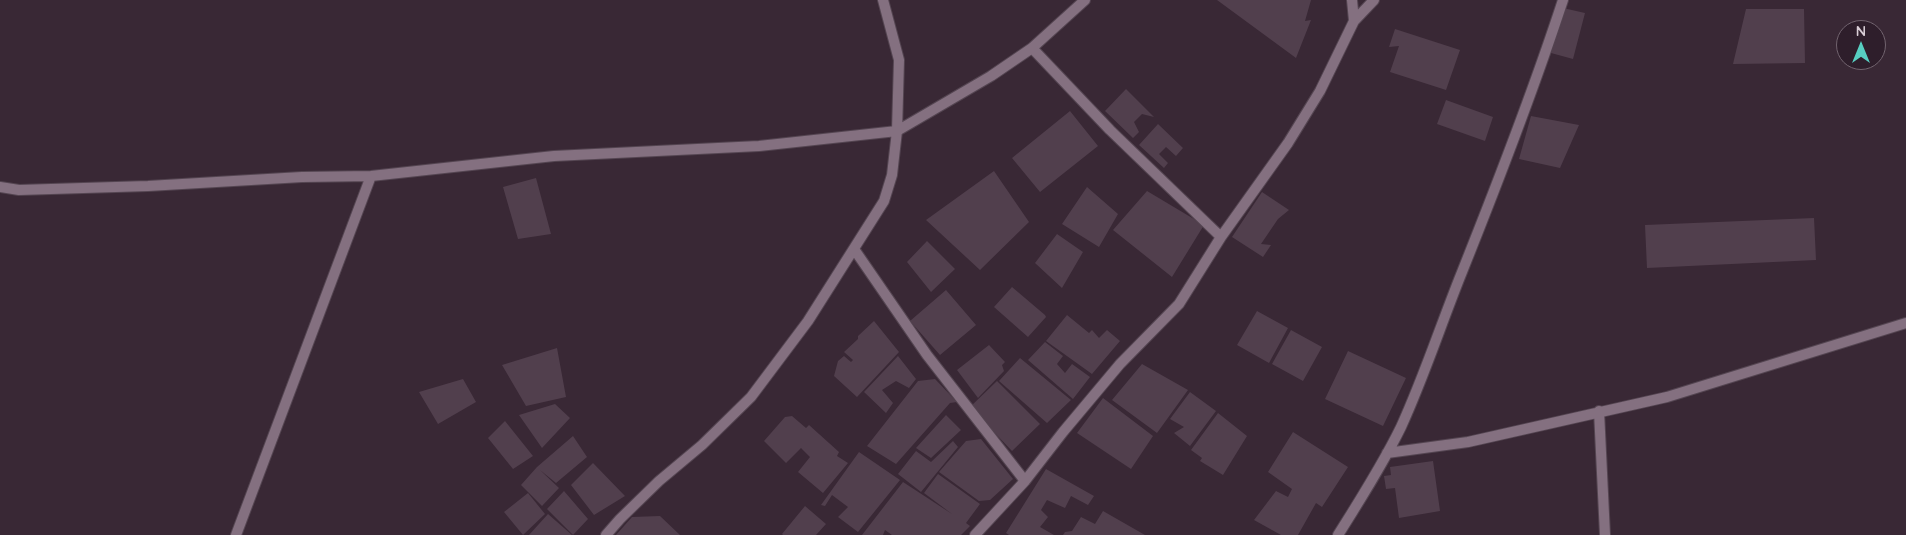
<!DOCTYPE html>
<html>
<head>
<meta charset="utf-8">
<style>
  body { margin:0 }
  #map { position:relative; width:1906px; height:535px; overflow:hidden; background:#392835; font-family:Quicksand,sans-serif }
  canvas { display:block }
  .north { position:absolute; left:1836px; top:20px; width:50px; height:50px; box-sizing:border-box; background:#2e1e2b; border:1px solid #72646f; border-radius:50%; rotate:0deg; font-size:14px; font-weight:700; line-height:20px; text-align:center; color:#d9ced6 }
  .north::after { content:''; display:block; margin:auto; width:18px; height:22px; background:#57cec1; clip-path:polygon(50% 0,100% 100%,50% 72%,0 100%) }
</style>
</head>
<body>
<div id="map">
<canvas width="1906" height="535"></canvas>
<div class="north">N</div>
</div>
<script>
const c = document.querySelector('canvas').getContext('2d');
c.lineJoin = 'round';
function fillPath(path, color) { c.fillStyle = color; c.fill(path, 'evenodd'); }
function stroke(path, color, width, dash) { c.strokeStyle = color; c.lineWidth = width; c.lineCap = dash ? 'butt' : 'round'; c.setLineDash(dash || []); c.stroke(path); }
fillPath(new Path2D(`
  M1217 0H1311L1305 21 1311 20 1296 58Z
  M1563 8 1585 13 1573 59 1551 53Z
  M1746 9H1804L1805 63 1733 64Z
  M1395 29 1460 50 1446 90 1390 72 1399 46 1389 47Z
  M1126 89 1154 117 1142 114 1134 122 1139 132 1133 138 1105 111Z
  M1446 100 1493 117 1485 141 1437 124Z
  M1070 111 1098 146 1040 192 1012 158Z
  M1531 116 1579 125 1560 168 1519 159Z
  M1158 124 1183 148 1176 156 1166 147 1159 154 1168 163 1164 168 1139 145Z
  M994 171 1029 222 980 270 926 220Z
  M536 178 551 234 518 239 503 187Z
  M1087 187 1118 214 1099 247 1062 224Z
  M1147 191 1204 225 1172 277 1113 230Z
  M1262 192 1289 210 1278 219 1261 244 1271 245 1263 257 1232 237Z
  M1814 218 1816 260 1647 268 1645 225Z
  M1057 234 1083 252 1062 288 1035 263Z
  M927 241 955 269 931 292 907 262Z
  M1012 287 1045 315 1046 317 1028 337 994 307Z
  M946 290 976 325 940 355 910 321Z
  M1257 311 1288 328 1269 363 1237 345Z
  M1067 315 1089 333 1092 330 1099 338 1107 330 1120 341 1092 374 1046 341Z
  M874 321 899 352 857 397 834 376 838 361 844 356 851 362 853 360 844 352 858 339V336Z
  M1291 330 1322 347 1303 381 1272 364Z
  M1045 342 1063 356 1057 364 1065 373 1072 364 1090 377 1073 399 1028 360Z
  M989 345 1005 362 1002 365 1004 371 978 398 957 370Z
  M557 348 566 397 526 406 502 365Z
  M1348 351 1406 378 1383 426 1325 399Z
  M898 356 916 379 909 388 896 381 882 390 893 403 886 413 864 392Z
  M1020 358 1071 400 1047 423 999 381Z
  M1142 364 1188 390 1157 433 1112 400Z
  M463 379 476 402 438 424 419 392Z
  M935 379 957 402 950 403 896 464 867 446 918 381Z
  M997 381 1040 424 1012 451 970 407Z
  M1190 392 1216 411 1190 446 1174 433 1184 427 1170 419Z
  M1103 398 1153 436 1131 469 1077 433Z
  M555 404 570 418 542 448 519 415Z
  M1218 413 1247 436 1223 475 1200 461 1202 458 1191 450Z
  M946 415 961 430 931 458 916 448Z
  M792 416 806 428 809 425 839 452 837 456 848 463 823 493 798 472 810 457 801 448 786 463 764 441 785 417Z
  M505 421 533 456 513 469 488 438Z
  M1293 432 1348 467 1322 507 1316 503 1298 535H1281L1254 520 1276 491 1288 497 1292 489 1268 472Z
  M573 436 587 457 556 483 540 470 559 488 542 506 521 485 537 467Z
  M981 439 1013 479 990 500 979 501 939 472 966 441Z
  M953 441 958 447 921 492 898 474 916 451 931 462Z
  M859 452 900 480 858 532 838 517 848 507 832 495 825 506 821 505Z
  M1433 461 1440 511 1399 518 1395 488 1386 489 1384 476 1391 475 1390 467Z
  M593 463 625 496 594 515 571 485Z
  M1046 469 1094 496 1088 505 1071 496 1065 508 1047 500 1041 510 1048 517 1040 527 1054 535H1009L1006 533Z
  M938 474 980 504 966 523 970 526 961 535H892L885 530 883 535H862L903 482 952 514 924 493Z
  M564 491 588 519 573 535 547 509Z
  M528 493 545 514 523 535 504 512Z
  M805 506 826 524 816 535H783L782 534Z
  M1103 511 1145 535H1063L1065 532 1072 531 1081 517 1095 524Z
  M548 514 572 535H529Z
  M660 516 680 535H616L632 517Z`), '#513f4d');
const street = new Path2D(`
  M1352 0 1354 21
  M1032 48 1110 130 1221 237
  M0 187 19 190 148 186 302 177 371 176 554 156 759 146 897 131 991 76 1032 48 1085 0
  M854 249 927 355 1025 481
  M1599 411 1605 535
  M1387 453 1468 442 1667 397 1906 323
  M236 535 371 176
  M606 535 620 519 659 481 702 445 751 397 808 321 884 201 892 175 897 131 899 60 883 0
  M975 535 1025 481 1063 432 1120 364 1179 304 1221 237 1288 143 1320 91 1354 21 1374 0
  M1338 535C1360 500 1383 464 1401 427 1424 377 1441 324 1462 272 1498 182 1533 92 1563 0`);
stroke(street, '#544551', 12);
stroke(street, '#847080', 10);
</script>
</body>
</html>
